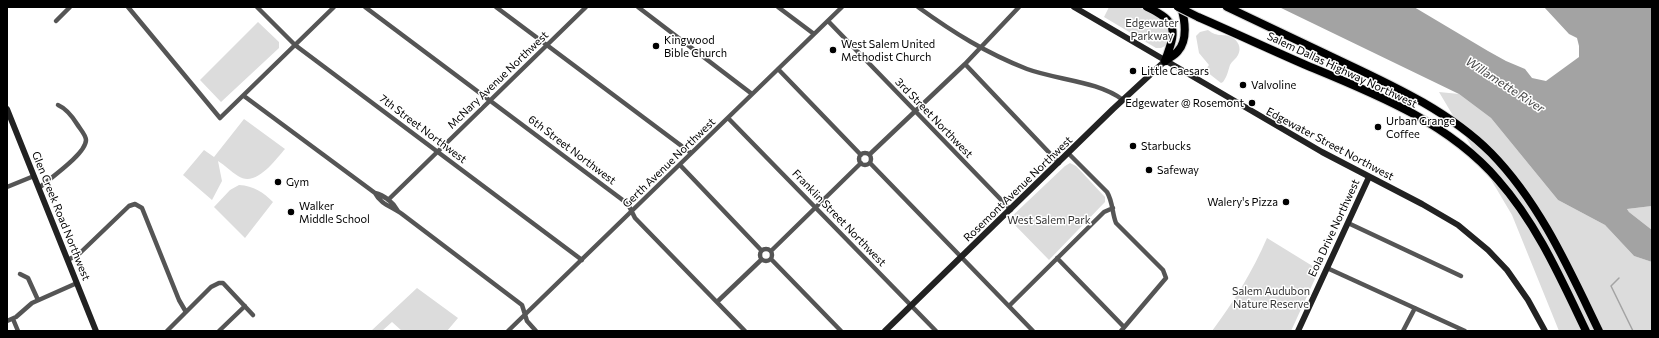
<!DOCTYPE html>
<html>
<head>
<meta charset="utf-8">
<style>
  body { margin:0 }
  #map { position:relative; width:1659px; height:338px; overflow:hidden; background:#fff; font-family:Commissioner,sans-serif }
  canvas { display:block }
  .frame { position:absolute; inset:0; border:8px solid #000; pointer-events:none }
</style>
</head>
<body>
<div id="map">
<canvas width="1659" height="338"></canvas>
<div class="frame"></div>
</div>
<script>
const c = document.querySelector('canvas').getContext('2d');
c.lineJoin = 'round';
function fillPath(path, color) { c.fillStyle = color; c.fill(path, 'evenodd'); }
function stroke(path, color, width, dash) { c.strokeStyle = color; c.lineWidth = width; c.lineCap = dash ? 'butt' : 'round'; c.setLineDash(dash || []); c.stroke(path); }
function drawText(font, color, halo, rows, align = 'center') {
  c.font = font + ' Commissioner,sans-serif'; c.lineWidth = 3; c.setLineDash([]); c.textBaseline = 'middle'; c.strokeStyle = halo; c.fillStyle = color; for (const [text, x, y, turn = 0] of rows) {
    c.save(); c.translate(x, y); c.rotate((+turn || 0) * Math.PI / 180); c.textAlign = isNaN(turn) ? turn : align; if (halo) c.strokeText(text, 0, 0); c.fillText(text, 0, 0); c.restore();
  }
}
fillPath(new Path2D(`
  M1109 7H1139L1159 17 1163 20 1168 30 1167 45 1161 48H1156L1104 17Z
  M258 22 279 42V48L221 102 200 80Z
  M1208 30C1218 38 1223 33 1231 37 1238 40 1242 48 1238 55 1236 59 1232 61 1230 65 1228 71 1227 77 1223 82L1221 83 1207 72 1206 69 1209 65 1199 53 1196 36 1200 32Z
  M1439 92 1459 94 1491 118 1558 200 1605 225 1634 256 1652 262V331H1559L1512 215Z
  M244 119 285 149C275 160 256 188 238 176 231 172 225 165 218 161L222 181 212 200 183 175 204 150 214 157Z
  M1070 163 1076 166 1103 195 1105 197V202L1049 260 1009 219 1065 166Z
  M239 185C254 186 263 192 273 202L245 238 214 207 230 190Z
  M1652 206V230L1629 212 1627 209Z
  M1267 238 1319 270 1291 331H1212C1233 303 1253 271 1267 238Z
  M417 288 458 318 447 331H402L392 322 382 331H371Z`), '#dcdcdc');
fillPath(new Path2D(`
  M1279 7H1414L1488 51 1506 61 1525 69 1532 78 1546 81 1579 57V46L1577 38 1569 34 1544 7H1652V206L1627 209 1629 212 1652 230V262L1634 256 1605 225 1558 200 1491 118 1459 94Z`), '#a3a3a3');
stroke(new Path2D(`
  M1619 278 1611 286 1633 331`), '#a3a3a3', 1.5);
const highway = new Path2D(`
  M1147 7C1179 22 1176 31 1165 61
  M1227 7C1267 26 1307 45 1347 64 1398 88 1451 113 1491 153 1540 203 1569 269 1599 331
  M1198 17C1235 33 1271 50 1308 66 1376 94 1449 123 1498 180 1537 224 1561 279 1586 331
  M1165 61C1169 58 1175 55 1178 51 1188 40 1185 20 1181 7`);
stroke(highway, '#dbdbdb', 10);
stroke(new Path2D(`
  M128 7 220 118 334 7
  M257 7 295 45 582 260
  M365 7 628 204 635 218 745 331
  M496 7 691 153
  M638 7 752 94
  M778 7 814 34
  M918 7C954 33 986 53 1027 69 1057 80 1098 81 1123 100
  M56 21 70 7
  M828 21 1011 210
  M965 64 1059 163
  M778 69 861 155
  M244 96 375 193C381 205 393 207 402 214L522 305 527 321 536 331
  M728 118 936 331
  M859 159a6 6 0 1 1 12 0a6 6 0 1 1-12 0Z
  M870 154 965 64 1019 7
  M1069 154 1107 192C1113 202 1112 213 1116 223L1163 270 1166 278 1121 331
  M870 163 1033 331
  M680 165 761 250
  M7 187 34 176
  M39 188C49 179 86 154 86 140 86 135 80 129 77 124 72 116 67 109 58 105
  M375 193C384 195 393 202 398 211
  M388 200 586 7
  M1348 223 1461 276
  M760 255a6 6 0 1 1 12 0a6 6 0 1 1-12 0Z
  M771 251 861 163
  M1057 258 1124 327
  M771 259 841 331
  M68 260 80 253 129 206 135 204 142 208 179 300 186 312
  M1327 268 1465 331
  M20 274 28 278 38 300
  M717 302 761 260
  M1009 306 1104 212 1113 208
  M13 319 18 331
  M7 321 16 317 32 303 77 283
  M167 331 211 287 219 283H223L253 315
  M219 331 245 306
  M508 331 842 7
  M1403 331 1415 308`), '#555', 4.5);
stroke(new Path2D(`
  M1074 7 1322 152 1422 204 1458 225 1488 250 1507 270 1528 300 1545 331
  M7 109 96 331
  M885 331 1113 109 1165 61
  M1298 331 1369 177`), '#222', 6);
stroke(highway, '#000', 8);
const highwayBridge = new Path2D(`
  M1178 7 1198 17`);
stroke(highwayBridge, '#dbdbdb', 10, []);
stroke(highwayBridge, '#000', 8);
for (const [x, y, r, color] of [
  [656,46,4,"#000"],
  [833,50,4,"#000"],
  [1133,71,4,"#000"],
  [1243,85,4,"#000"],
  [1252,103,4,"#000"],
  [1378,127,4,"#000"],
  [1133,146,4,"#000"],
  [1149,170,4,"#000"],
  [278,182,4,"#000"],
  [1286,202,4,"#000"],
  [291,212,4,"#000"]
]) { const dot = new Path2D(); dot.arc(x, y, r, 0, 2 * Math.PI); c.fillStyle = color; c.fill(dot); stroke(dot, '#fff', 1.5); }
drawText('11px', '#333', '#fff', [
  ["Edgewater",1152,23],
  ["Parkway",1152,36],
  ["West Salem Park",1049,220],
  ["Salem Audubon",1271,291],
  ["Nature Reserve",1271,304]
]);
drawText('11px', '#000', '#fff', [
  ["Kingwood",664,40],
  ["Bible Church",664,53],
  ["West Salem United",841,44],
  ["Methodist Church",841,57],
  ["Little Caesars",1141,71],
  ["Valvoline",1251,85],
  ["Edgewater @ Rosemont",1244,103,"right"],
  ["Urban Grange",1386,121],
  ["Coffee",1386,134],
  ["Starbucks",1141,146],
  ["Safeway",1157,170],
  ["Gym",286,182],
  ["Walery's Pizza",1278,202,"right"],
  ["Walker",299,206],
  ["Middle School",299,219]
], 'left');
drawText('11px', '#000', '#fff', [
  ["Salem Dallas Highway Northwest",1342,70,25],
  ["McNary Avenue Northwest",498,80,-44],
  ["3rd Street Northwest",934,118,46],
  ["7th Street Northwest",423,129,37],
  ["Edgewater Street Northwest",1330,144,28],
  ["6th Street Northwest",572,150,37],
  ["Gerth Avenue Northwest",669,163,-44],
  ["Rosemont Avenue Northwest",1018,189,-44],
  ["Glen Creek Road Northwest",61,216,68],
  ["Franklin Street Northwest",839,218,46],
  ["Eola Drive Northwest",1334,228,-65]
]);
drawText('italic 12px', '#444', '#fff', [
  ["Willamette River",1505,85,33]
]);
</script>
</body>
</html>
